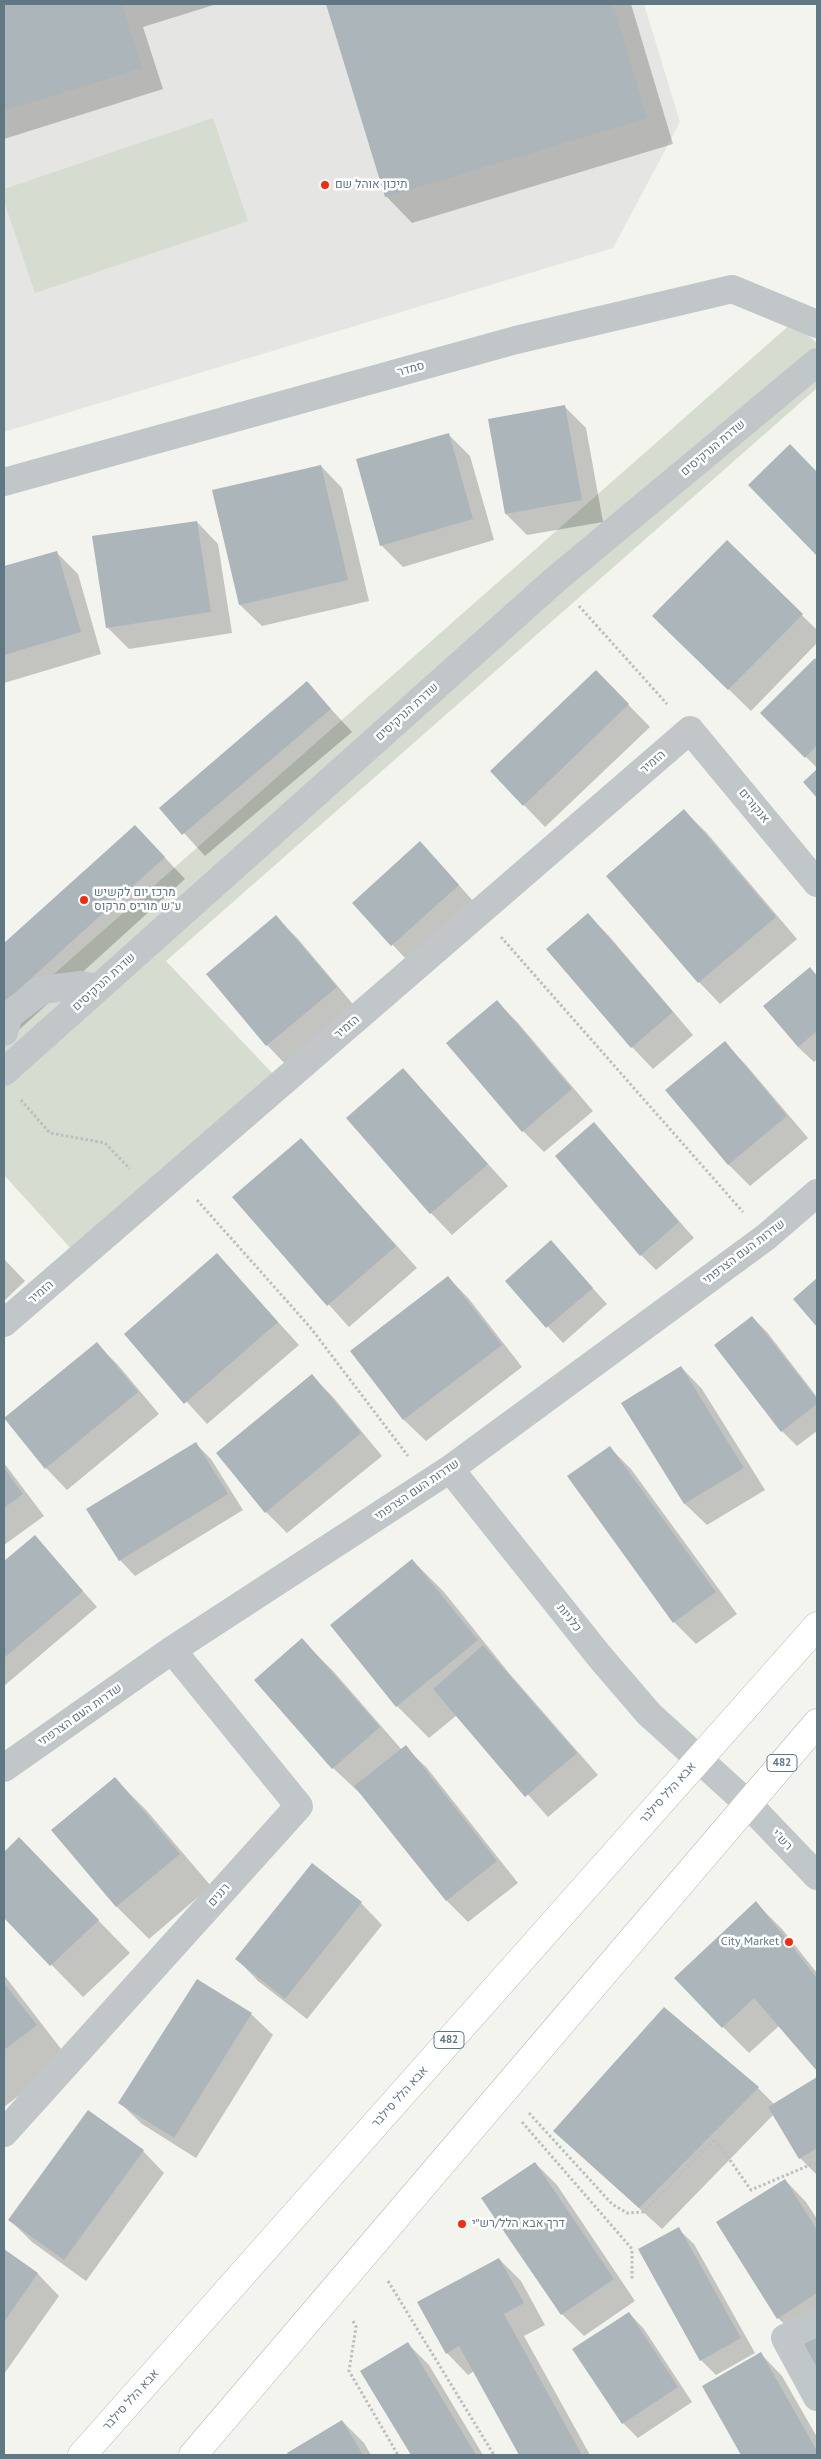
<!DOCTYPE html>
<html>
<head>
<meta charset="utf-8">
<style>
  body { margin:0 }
  #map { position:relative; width:821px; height:2459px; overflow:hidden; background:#f4f4ef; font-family:"PT Sans",sans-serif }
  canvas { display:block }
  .frame { position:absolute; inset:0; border:5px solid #607884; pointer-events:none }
</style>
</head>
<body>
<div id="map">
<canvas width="821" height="2459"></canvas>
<div class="frame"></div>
</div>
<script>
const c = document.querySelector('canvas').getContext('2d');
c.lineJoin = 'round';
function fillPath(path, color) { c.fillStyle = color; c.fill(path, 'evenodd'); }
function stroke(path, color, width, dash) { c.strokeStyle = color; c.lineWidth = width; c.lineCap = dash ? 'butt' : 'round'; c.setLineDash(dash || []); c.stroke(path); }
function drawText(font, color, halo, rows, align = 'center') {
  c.font = font + ' "PT Sans",Heebo,sans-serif'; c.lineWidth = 5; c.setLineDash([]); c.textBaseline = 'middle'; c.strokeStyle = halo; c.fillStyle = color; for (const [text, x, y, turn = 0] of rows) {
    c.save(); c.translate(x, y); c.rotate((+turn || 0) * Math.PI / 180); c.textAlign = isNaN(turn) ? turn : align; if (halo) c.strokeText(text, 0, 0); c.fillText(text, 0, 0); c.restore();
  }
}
fillPath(new Path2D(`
  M4 4H644L680 122 613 248 4 432Z`), '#e5e5e3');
fillPath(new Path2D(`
  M213 118 248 221 35 293 4 201V189Z
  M793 322 817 343V388L166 961 275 1076 73 1251 4 1175V1018Z`), '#d6dcd0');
fillPath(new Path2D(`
  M4 4H217L143 27 163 89 4 139Z
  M328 4H631L673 144 412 223 386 196Z
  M564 406 586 428 603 522 527 535 506 514Z
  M449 435 470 456 494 540 403 567 381 545Z
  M790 446 817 473V554L750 485Z
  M321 466 342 488 369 601 262 626 240 605Z
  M197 522 218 544 232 633 129 649 107 627Z
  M727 542 817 630V643L751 711 675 637Z
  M56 552 78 574 101 654 4 683V568Z
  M815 660 817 663V768L777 728Z
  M307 683 352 732 205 856 161 808Z
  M617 693 650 727 545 827 524 805Z
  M684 811 706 832 797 939 720 1004 699 982 608 876Z
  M135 826 185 879 10 1038 4 1032V945Z
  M435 858 473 901 407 960 353 903Z
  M588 915 609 936 693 1035 653 1069 632 1047 547 949Z
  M276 917 298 939 357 1009 288 1067 267 1045Z
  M810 968 817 976V1059L814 1062 798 1047Z
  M497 1002 518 1023 593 1111 544 1152 523 1131Z
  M725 1043 746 1065 808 1138 750 1186 728 1164Z
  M403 1070 508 1186 452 1235 431 1213Z
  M594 1124 694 1238 656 1270 641 1255Z
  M301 1140 417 1268 349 1327 233 1198Z
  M551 1242 607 1304 563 1343 506 1281Z
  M217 1255 299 1345 207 1424 126 1335Z
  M4 1259 25 1281 4 1301Z
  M448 1277 469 1299 522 1367 426 1441 404 1420 352 1351Z
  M752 1317 767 1332 817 1397V1431L797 1446 782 1431Z
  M97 1344 118 1365 159 1414 67 1490 46 1468Z
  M681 1367 702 1389 765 1490 707 1525 685 1504 622 1403Z
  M312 1376 333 1397 382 1456 287 1533 266 1512Z
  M196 1444 211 1459 243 1510 135 1576 120 1560Z
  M609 1447 631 1469 737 1614 696 1644 674 1622 569 1476Z
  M4 1463 44 1516 4 1545Z
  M35 1537 97 1607 4 1686V1563Z
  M412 1560 444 1592 509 1673 598 1775 548 1817 457 1715 429 1738 397 1706Z
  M302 1640 334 1672 402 1750 405 1747 427 1768 518 1883 468 1922 446 1900 366 1799 333 1768 256 1680Z
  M115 1779 147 1811 211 1886 149 1939 117 1907 53 1831Z
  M19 1839 130 1953 83 1997 4 1916V1853Z
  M312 1865 361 1903 382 1925 307 2019 258 1981 237 1959Z
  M756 1903 782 1929 817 1973V2069L779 2026 749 2053 723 2027Z
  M4 1975 68 2058 4 2107Z
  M251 2014 273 2035 196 2158 142 2124 120 2103Z
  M817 2078V2175L800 2158 774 2114 662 2229 577 2152 758 2088 775 2105Z
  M143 2151 164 2173 86 2281 32 2242 10 2220Z
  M535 2163 557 2185 635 2301 584 2336 562 2314Z
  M785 2180 806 2202 817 2219V2384L801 2340 778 2318Z
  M678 2229 694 2244 755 2353 716 2375 701 2360Z
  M4 2251 38 2274 59 2296 4 2374Z
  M499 2259 521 2281 545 2325 524 2336 590 2455H520L474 2371 468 2375 447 2353Z
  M629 2313 644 2329 692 2402 638 2438 623 2423Z
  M408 2344 429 2365 483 2455H413L362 2371Z
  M761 2354 782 2376 817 2437V2455H743L704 2386Z
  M342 2421 364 2443 371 2455H290L288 2453Z`), '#0003');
fillPath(new Path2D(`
  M4 4H122L142 68 4 111Z
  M326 4H613L647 118 385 197Z
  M565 405 582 500 505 514 488 419Z
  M449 433 473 519 380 546 356 459Z
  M790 444 817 472V556L748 485Z
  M321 465 348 580 239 605 212 490Z
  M197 521 211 612 106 628 92 536Z
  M727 540 803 614 728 690 652 616Z
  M57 551 81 632 4 655V566Z
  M815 658 817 661V745L805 758 760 713Z
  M596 670 629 704 523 806 490 771Z
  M307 681 331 709 182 835 159 808Z
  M817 769V798L803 782Z
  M684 809 776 917 698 983 606 876Z
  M135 825 165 857 4 1003V943Z
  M420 841 459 885 391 946 352 903Z
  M588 913 673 1012 631 1048 546 949Z
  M276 915 337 987 266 1046 206 974Z
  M810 967 817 976V1031L798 1047 763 1006Z
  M497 1000 572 1089 522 1132 446 1043Z
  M725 1041 787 1116 728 1165 665 1090Z
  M403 1068 488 1164 430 1214 346 1118Z
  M594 1122 679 1222 640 1256 555 1156Z
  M301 1138 396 1246 327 1306 232 1197Z
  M551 1240 593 1288 546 1328 505 1281Z
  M217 1253 278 1322 184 1404 124 1334Z
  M448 1276 502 1345 403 1420 350 1351Z
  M817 1278V1327L793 1299Z
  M752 1316 817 1399V1404L781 1432 714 1345Z
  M97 1342 138 1392 45 1469 4 1418Z
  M681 1366 744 1468 684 1504 621 1403Z
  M312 1374 361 1433 265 1513 216 1453Z
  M196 1442 228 1494 119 1561 86 1509Z
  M610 1446 716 1592 673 1623 567 1476Z
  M4 1468 23 1494 4 1508Z
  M35 1535 83 1591 4 1658V1561Z
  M412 1559 478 1640 396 1707 330 1625Z
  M302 1638 380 1727 332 1769 254 1680Z
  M483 1645 577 1753 525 1797 433 1689Z
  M406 1745 497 1861 446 1901 354 1786Z
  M115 1777 180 1854 116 1907 51 1830Z
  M19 1837 99 1920 50 1966 4 1918V1852Z
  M312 1863 362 1902 285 1999 235 1959Z
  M756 1901 817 1978V2071L754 1998 722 2028 674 1978Z
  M197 1979 252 2013 174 2138 118 2103Z
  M4 1983 37 2025 4 2050Z
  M664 2007 759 2087 639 2208 553 2131Z
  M817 2077V2148L799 2159 768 2107Z
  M88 2110 144 2150 64 2260 8 2220Z
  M535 2162 614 2279 561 2315 481 2198Z
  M785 2179 817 2230V2293L777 2319 716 2222Z
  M679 2227 741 2338 700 2361 638 2249Z
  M4 2249 38 2273 4 2322Z
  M499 2258 524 2303 504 2314 582 2455H519L459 2346 446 2354 417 2302Z
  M629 2312 678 2387 622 2424 572 2349Z
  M817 2330V2386L794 2342Z
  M408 2342 476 2455H411L360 2371Z
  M761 2352 817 2451V2455H741L702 2386Z
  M342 2420 363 2455H288L287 2453Z`), '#acb5b9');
const major = new Path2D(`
  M82 2455 817 1626
  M193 2455 817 1723`);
stroke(major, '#b4b9bc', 29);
stroke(new Path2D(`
  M579 606 667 704
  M501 937 743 1212
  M21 1100 50 1133 105 1143 130 1169
  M197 1200 310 1327 408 1456
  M529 2113 612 2204 627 2213 643 2212 715 2139 751 2190 817 2162
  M522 2122 632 2249V2280
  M388 2281 494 2455
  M353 2321 356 2327 349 2371 398 2455`), '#bcbfc1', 3, [2.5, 2.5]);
stroke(new Path2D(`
  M4 482 516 340 732 289 817 324
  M4 1032 9 1015 42 990 81 985 97 988
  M4 1072 556 579 817 362
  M4 1323 690 730 817 883
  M450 1469 600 1657 649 1714 747 1803 817 1876
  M4 1768 172 1650 450 1469 766 1237 817 1193
  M4 2133 299 1806 172 1650
  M817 2322 785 2338 817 2397`), '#c1c6c9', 28);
stroke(major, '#fff', 28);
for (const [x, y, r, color] of [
  [325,185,5,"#f52a0e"],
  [84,900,5,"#f52a0e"],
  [789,1942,5,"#f52a0e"],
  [462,2224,5,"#f52a0e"]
]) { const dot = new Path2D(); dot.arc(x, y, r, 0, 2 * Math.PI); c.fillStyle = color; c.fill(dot); stroke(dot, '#fff', 2); }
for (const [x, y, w] of [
  [782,1763,30],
  [449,2040,30]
]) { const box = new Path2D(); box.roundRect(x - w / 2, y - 8.5, w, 17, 4); c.fillStyle = '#fff'; c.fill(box); stroke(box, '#607884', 1); }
drawText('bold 11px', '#607884', null, [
  ["482",782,1763],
  ["482",449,2040]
]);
drawText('12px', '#607884', '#fff', [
  ["תיכון אוהל שם",335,185],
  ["מרכז יום לקשיש",94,893],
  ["ע\"ש מוריס מרקוס",94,907],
  ["City Market",779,1942,"right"],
  ["דרך אבא הלל/רש״י",472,2224]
], 'left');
drawText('12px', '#607884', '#fff', [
  ["סמדר",411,369,-16],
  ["שדרת הנרקיסים",713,448,-40],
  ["שדרת הנרקיסים",407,712,-42],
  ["הזמיר",653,762,-41],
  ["אנקורים",754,806,50],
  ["שדרת הנרקיסים",104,982,-42],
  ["הזמיר",347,1027,-41],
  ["שדרות העם הצרפתי",744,1252,-37],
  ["הזמיר",41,1292,-41],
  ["שדרות העם הצרפתי",417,1490,-34],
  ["כלניות",569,1618,52],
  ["שדרות העם הצרפתי",80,1715,-35],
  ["אבא הלל סילבר",668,1793,-48],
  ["רש\"י",782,1840,46],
  ["רננים",219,1895,-48],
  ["אבא הלל סילבר",400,2097,-48],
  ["אבא הלל סילבר",131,2400,-48]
]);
</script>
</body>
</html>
